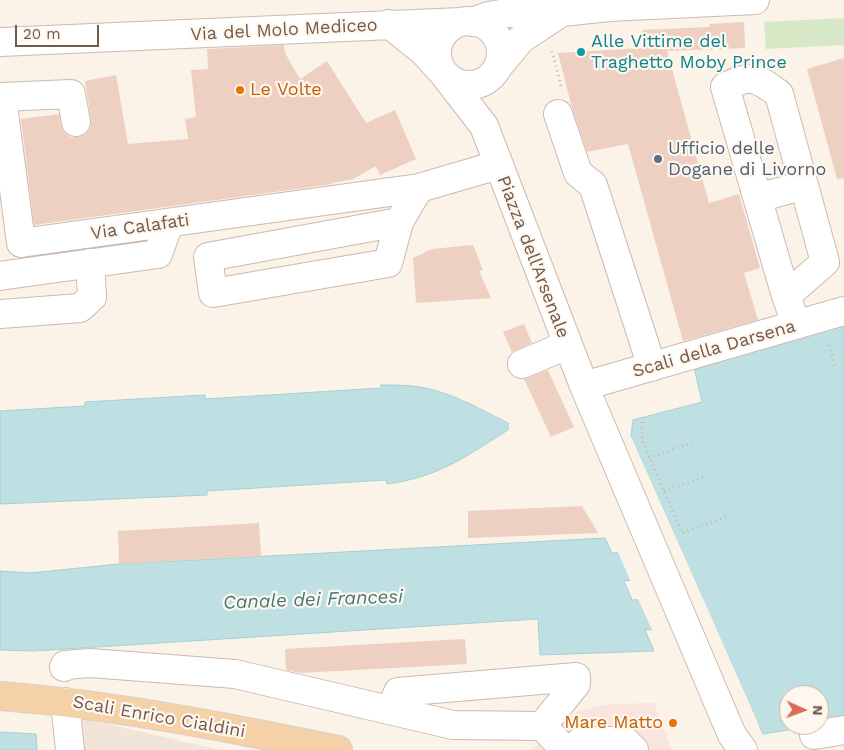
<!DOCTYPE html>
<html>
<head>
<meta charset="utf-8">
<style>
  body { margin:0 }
  #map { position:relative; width:844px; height:750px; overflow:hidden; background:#fbf2e8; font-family:"Work Sans",sans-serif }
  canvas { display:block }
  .north { position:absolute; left:779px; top:685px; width:50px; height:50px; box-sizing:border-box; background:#fef7ee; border:1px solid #c6b8ae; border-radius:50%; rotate:92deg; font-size:14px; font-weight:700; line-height:20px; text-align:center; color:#73594e }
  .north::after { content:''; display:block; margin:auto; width:18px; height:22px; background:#db6b57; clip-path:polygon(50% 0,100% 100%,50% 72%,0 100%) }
  .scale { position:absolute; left:15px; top:25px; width:84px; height:22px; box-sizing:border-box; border:2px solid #73594e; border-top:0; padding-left:6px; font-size:15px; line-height:18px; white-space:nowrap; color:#73594e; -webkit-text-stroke:4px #fef7ee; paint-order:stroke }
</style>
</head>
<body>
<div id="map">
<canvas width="844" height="750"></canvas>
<div class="north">N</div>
<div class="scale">20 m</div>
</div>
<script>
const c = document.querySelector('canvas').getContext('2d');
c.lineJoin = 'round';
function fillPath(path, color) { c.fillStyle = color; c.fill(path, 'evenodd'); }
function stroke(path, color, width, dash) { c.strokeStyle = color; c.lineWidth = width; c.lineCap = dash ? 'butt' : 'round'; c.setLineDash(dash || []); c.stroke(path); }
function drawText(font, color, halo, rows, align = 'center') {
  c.font = font + ' "Work Sans",sans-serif'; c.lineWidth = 4.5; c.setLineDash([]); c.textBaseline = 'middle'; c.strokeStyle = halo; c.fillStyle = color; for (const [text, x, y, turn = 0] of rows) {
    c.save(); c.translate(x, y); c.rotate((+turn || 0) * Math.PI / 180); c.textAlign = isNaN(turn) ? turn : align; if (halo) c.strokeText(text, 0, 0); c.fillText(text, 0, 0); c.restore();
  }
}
fillPath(new Path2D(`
  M82 718 220 750H85Z`), '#f2e4d7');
fillPath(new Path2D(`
  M654 703 672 750H532L578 711 611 704Z`), '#fae4dd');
fillPath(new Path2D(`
  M844 18V45L766 49 764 22Z`), '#d7e8c7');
const water = new Path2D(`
  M844 325V721L819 725V695H789V725H818L763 734 715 626 645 630 654 651 540 655 538 619 33 651 0 650V571L30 573 119 564 605 538 612 553 681 549 631 436 633 420 702 402 694 367ZM694 577 702 597 632 600 624 581Z
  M381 385C394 385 407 385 420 387 451 392 480 409 508 423V430C465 457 439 477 387 484L386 480 207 491V495L0 504V411L85 406V402L205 395V399L381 388Z
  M0 732 36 734 37 750H0Z`);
fillPath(water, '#bee0e3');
stroke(water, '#a5d0d4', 1);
fillPath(new Path2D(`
  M631 436 759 725 756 726 714 628 653 632 637 597 699 595 692 580 631 582 617 550 677 546 630 440Z`), '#fbf2e8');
fillPath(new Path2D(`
  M744 22 745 48 667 51 709 203 739 194 760 268 744 273 758 320 683 341 628 144 587 152 572 108 558 53 643 48 642 30 709 27 710 24Z
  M284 45 285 53 300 79 327 61 366 123 395 110 416 159 380 175 376 166 353 179 332 183 333 184 34 225 21 119 59 114 61 125 64 132 71 137H79L86 134 91 127V119L85 81 116 75 128 144 188 139 185 119 196 117 191 70 208 69 207 49Z
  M844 58V178L837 179 807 69Z
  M473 245 483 270 479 271 491 298 416 303 413 258 432 249Z
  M524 324 532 343 512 352 503 332Z
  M548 370 574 427 551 437 524 379Z
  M582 506 598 533 468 538V511Z
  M259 523 261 556 119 564 118 531Z
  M465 639 467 664 300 673 286 670 285 649Z`), '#eed0c2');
const minor = new Path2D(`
  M437 53a32 32 0 1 1 64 0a32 32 0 1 1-64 0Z
  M472 22 488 16 507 13 562 12 609 7 755 0
  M389 24 423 51 443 73 484 126 584 386 732 735 743 750
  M0 42 461 22
  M497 68 521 39 562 12
  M558 114 578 173 593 185 652 367
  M76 122 71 94 2 97 21 243 419 188 498 165
  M758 198 804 185
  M399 222 388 263 213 293 208 257 399 222 419 188
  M0 276 158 254 169 223
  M786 296 825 262 779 94C757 78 752 73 725 87L784 289 796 325
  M0 314 80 308 92 297 90 263
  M522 364 567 345
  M584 386 844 311
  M64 667 65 665 90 663 235 674 453 725 542 726 565 750
  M65 702 70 750
  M391 710 398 692 576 677V684L542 726
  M814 735 844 730
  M569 750 582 741H625L634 750`);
const major = new Path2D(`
  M0 696C114 705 226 727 338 750`);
stroke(minor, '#ccbaaf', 30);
stroke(major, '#d8d1cd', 30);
stroke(new Path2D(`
  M552 51 561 86
  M829 345 835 366
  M643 417 642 439 682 533 726 517
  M649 458 694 442
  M664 491 707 476`), '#d3b4a5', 3, [1, 4]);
stroke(minor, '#fff', 28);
stroke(major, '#f4d1a6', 28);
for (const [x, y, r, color] of [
  [581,52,5,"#0f9aa8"],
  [240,90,5,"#e8710a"],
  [658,159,5,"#5c6f8a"],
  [673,723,5,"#e8710a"]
]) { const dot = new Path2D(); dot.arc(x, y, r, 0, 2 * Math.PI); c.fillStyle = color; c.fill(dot); stroke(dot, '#fef7ee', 2); }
drawText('18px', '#73594e', '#fef7ee', [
  ["Via del Molo Mediceo",284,30,-3],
  ["Via Calafati",140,227,-8],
  ["Piazza dell'Arsenale",533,257,69],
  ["Scali della Darsena",714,349,-16],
  ["Scali Enrico Cialdini",159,717,10]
]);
drawText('18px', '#0d838f', '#fef7ee', [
  ["Alle Vittime del",591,42],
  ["Traghetto Moby Prince",591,63]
], 'left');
drawText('18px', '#c56008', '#fef7ee', [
  ["Le Volte",250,90],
  ["Mare Matto",663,723,"right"]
], 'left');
drawText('18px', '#4e5e75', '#fef7ee', [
  ["Ufficio delle",668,149],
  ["Dogane di Livorno",668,170]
], 'left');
drawText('italic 19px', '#46787e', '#fef7ee', [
  ["Canale dei Francesi",313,600,-2]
]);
</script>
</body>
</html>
